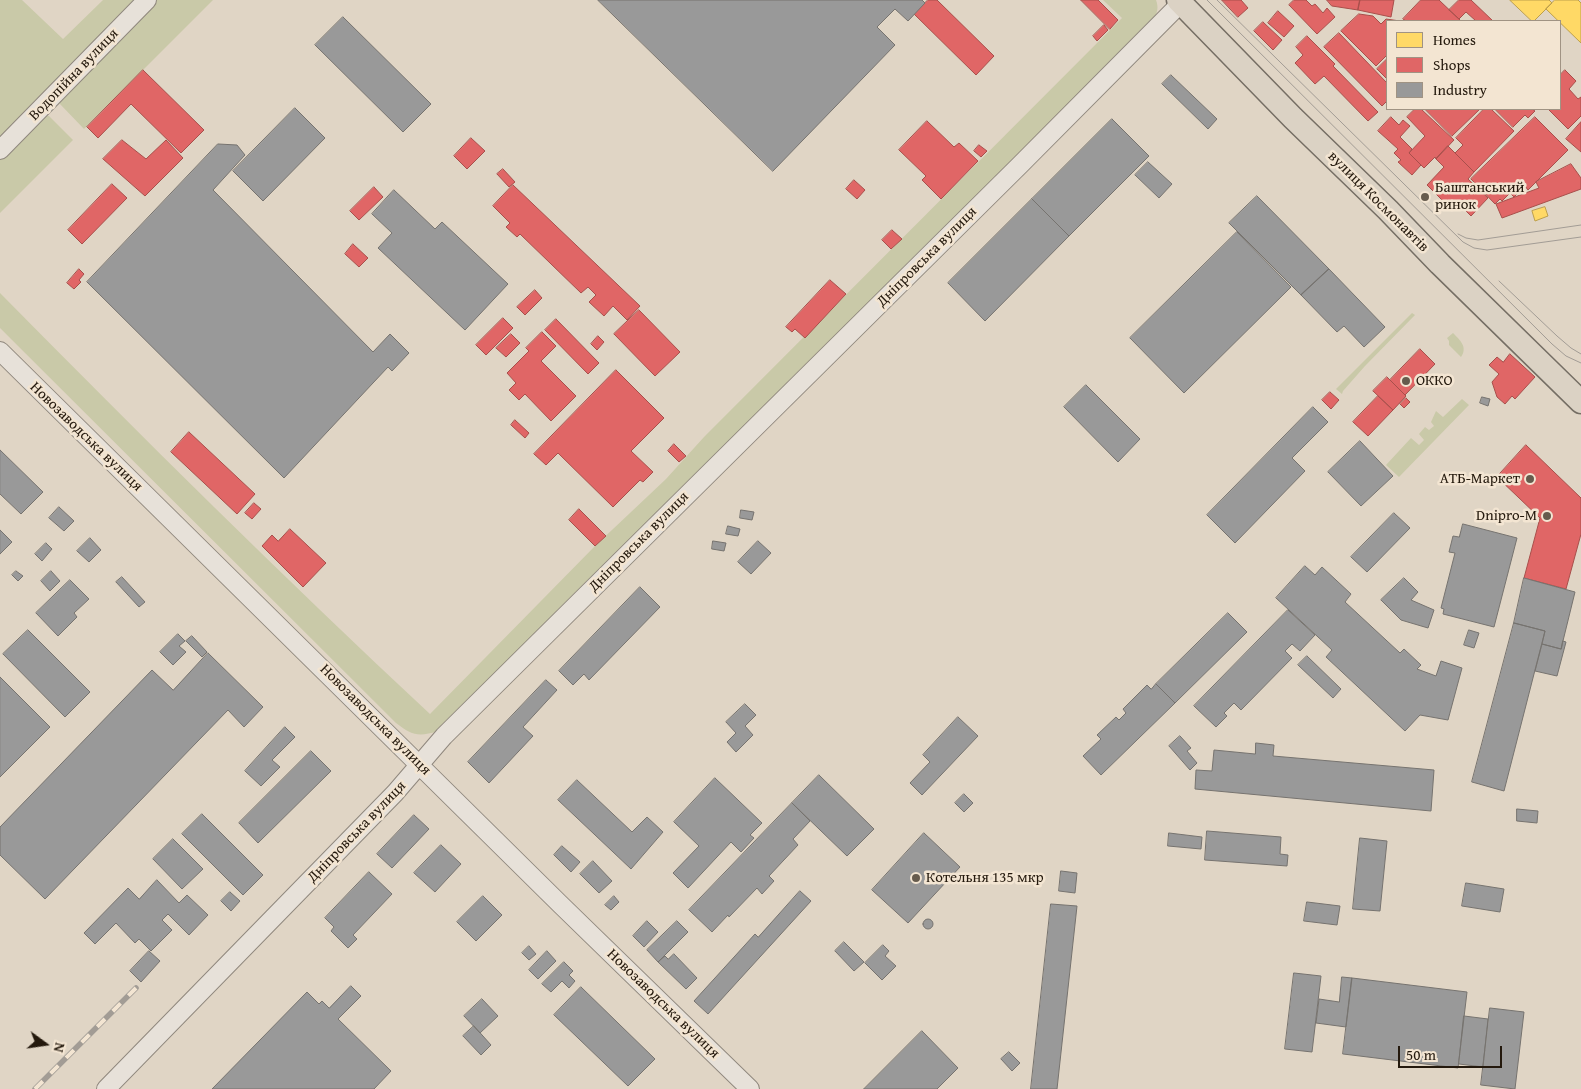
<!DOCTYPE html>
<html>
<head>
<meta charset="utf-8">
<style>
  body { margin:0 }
  #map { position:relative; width:1581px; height:1089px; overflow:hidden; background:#e0d5c5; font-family:"Gentium Book Plus",serif }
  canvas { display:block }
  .legend { position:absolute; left:1386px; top:20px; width:175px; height:90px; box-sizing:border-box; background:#f3e5d2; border:1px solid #a09383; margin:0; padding:6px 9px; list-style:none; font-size:15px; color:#24190d }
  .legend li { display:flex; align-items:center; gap:10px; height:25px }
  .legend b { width:25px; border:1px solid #a09383 }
  .north { position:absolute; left:20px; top:1019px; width:50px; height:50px; -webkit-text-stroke:4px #f3e5d2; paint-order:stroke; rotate:104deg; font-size:14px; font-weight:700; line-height:20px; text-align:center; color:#24190d }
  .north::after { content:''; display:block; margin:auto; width:18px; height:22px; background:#24190d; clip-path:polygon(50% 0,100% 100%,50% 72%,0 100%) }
  .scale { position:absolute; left:1398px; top:1046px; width:104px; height:22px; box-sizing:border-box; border:2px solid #24190d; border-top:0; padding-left:6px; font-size:15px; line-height:18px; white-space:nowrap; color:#24190d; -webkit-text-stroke:4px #f3e5d2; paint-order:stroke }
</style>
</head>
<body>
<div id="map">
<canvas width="1581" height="1089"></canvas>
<ul class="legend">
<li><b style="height:14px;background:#ffd966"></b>Homes</li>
<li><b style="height:14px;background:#e06666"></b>Shops</li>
<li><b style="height:14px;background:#999"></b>Industry</li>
</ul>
<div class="north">N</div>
<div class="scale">50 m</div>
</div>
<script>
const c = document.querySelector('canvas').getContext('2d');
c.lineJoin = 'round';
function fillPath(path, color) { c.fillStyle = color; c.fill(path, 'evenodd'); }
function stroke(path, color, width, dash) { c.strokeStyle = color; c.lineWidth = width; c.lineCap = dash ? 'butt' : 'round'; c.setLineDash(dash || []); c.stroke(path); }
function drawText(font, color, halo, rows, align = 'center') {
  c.font = font + ' "Gentium Book Plus",serif'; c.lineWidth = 5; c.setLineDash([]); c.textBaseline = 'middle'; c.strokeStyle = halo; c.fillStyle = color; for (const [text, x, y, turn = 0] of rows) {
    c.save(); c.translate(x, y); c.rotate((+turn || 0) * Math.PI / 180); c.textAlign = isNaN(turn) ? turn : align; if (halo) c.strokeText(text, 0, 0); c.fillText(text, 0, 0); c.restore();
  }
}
fillPath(new Path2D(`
  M0 0H22L63 39 103 0H134L0 137Z
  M157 0H213L84 129 60 104 58 100 59 97Z
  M1103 0H1156C1159 8 1157 12 1154 20L439 731C418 737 413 736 396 723L0 328V293C141 436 283 577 430 714L595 546 666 479 704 437 1122 18Z
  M45 115 49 116 73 140 0 213V157Z
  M1412 313 1415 315 1365 366 1343 391 1342 394 1336 389Z
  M1453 333C1460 340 1468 347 1461 357L1449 345V341L1447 338Z
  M1462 399 1469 405 1399 477 1386 465 1411 438 1419 445 1424 440 1419 434 1425 427 1429 430 1434 426 1431 422 1436 411 1443 417Z`), '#c9c9a8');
const homes = new Path2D(`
  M1510 0H1549L1552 3 1534 21H1532Z
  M1555 0H1578L1581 3V43L1546 9Z
  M1545 207 1548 216 1535 221 1532 211Z`);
fillPath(homes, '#ffd966');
stroke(homes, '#bd9f4b', 1);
const shops = new Path2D(`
  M928 0H937L994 56 976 75 914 14Z
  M1081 0H1098L1118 20 1110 29Z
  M1222 0H1241L1248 8 1238 17Z
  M1294 0H1306L1312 6 1315 4 1323 13 1327 8 1335 17 1317 34 1289 5Z
  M1327 0H1360L1358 10 1332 6Z
  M1360 0H1394L1391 17 1358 10Z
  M1421 0H1439L1461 21H1406L1403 19Z
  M1459 0H1471L1493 21H1476L1466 12 1459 19 1449 10Z
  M1278 11 1294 26 1284 37 1268 23Z
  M1359 14 1373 16 1381 24 1386 19 1400 21H1387V55L1376 66 1341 31Z
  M1263 22 1282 40 1273 50 1254 31Z
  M1104 25 1108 30 1097 41 1093 36Z
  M1339 33 1387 83V101L1382 106 1324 47Z
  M1307 36 1335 64 1333 66 1378 112 1368 121 1324 76 1315 84 1295 63 1303 55 1296 47Z
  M1387 59V79L1377 69Z
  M143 70 204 130 181 153 131 104 98 138 87 127Z
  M1565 70 1576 81 1569 89 1578 99 1581 97V116L1568 129 1548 109H1560V75Z
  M1415 109H1421L1454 140 1436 159 1435 157 1424 168 1409 153 1425 136 1407 117Z
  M1425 109H1480L1452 136Z
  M1484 109H1491L1514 131 1474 172 1455 153 1463 145 1456 138Z
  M1495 109H1532L1535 111 1528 118 1525 115 1513 127Z
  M1391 117 1399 125 1403 120 1410 126 1400 137 1412 149 1409 153 1421 165 1412 175 1398 162 1401 160 1394 153 1398 149 1378 131Z
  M1535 117 1568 150 1528 190 1525 186 1514 197 1510 193 1502 201 1500 199 1495 204 1471 179Z
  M927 121 954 147 959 143 978 161 941 199 922 180 926 176 899 150Z
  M1581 122V152L1566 139Z
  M471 138 485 151 467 169 454 156Z
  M122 140 146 159 166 140 183 158 145 196 103 159Z
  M979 145 987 151 981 157 974 151Z
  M1448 146 1474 172 1468 179 1488 198 1471 216 1455 200 1449 207 1427 185 1444 167 1436 159Z
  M1571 164 1581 178V189L1502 218 1496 204 1539 188 1536 182Z
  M503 169 515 182 509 187 497 174Z
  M854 180 865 190 857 199 846 189Z
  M112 184 127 198 82 244 68 230Z
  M513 185 640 306 627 320 613 306 604 316 589 302 596 295 588 287 581 293 520 234 517 237 506 227 510 223 493 206Z
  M374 187 383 197 359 220 350 211Z
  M892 230 902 239 891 249 882 240Z
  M353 244 368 258 359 267 345 254Z
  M79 269 84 274 79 280 81 282 74 289 67 283Z
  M830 280 846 294 805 338 795 329 792 332 786 327Z
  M535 290 542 298 525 315 517 307Z
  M639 310 680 352 655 376 614 334Z
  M503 318 513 328 486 355 476 345Z
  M556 319 599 363 588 374 545 330Z
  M542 332 556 346 541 361 576 396 551 421 525 394 519 400 509 390 516 383 507 373 529 351 526 348Z
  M511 334 520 343 506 357 496 348Z
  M598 336 604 342 597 350 591 344Z
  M1420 349 1435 364 1405 395 1390 380Z
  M1510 354 1535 377 1515 399 1512 396 1505 404 1497 397 1492 382 1499 374 1489 365 1497 357 1503 362Z
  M616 370 664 418 631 451 653 472 643 482 640 480 613 507 558 453 546 465 534 454Z
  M1387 377 1406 396 1393 410 1373 391Z
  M1330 392 1339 400 1331 409 1322 400Z
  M1378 396 1393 410 1368 436 1353 422Z
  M1406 398 1410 402 1404 408 1400 404Z
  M515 420 529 433 525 438 511 425Z
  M189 432 255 494 237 514 171 452Z
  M674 444 686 456 679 462 668 451Z
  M1526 445 1581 498V534L1566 589 1524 578 1540 518 1497 477Z
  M254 503 261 509 252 519 245 513Z
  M579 509 606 536 595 546 569 520Z
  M290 529 326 563 303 587 262 546 272 535 278 541Z`);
fillPath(shops, '#e06666');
stroke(shops, '#a84f4b', 1);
const industry = new Path2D(`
  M598 0H922L925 3 908 21 895 9 877 27 895 45 773 171Z
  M343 17 431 104 403 132 315 45Z
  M1171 75 1217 119 1208 129 1162 84Z
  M295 108 325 138 263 201 233 171Z
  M1112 119 1149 156 1069 236 1032 199Z
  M218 144 237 145 245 155 213 190 373 352 390 334 409 353 392 371 388 367 284 478 87 282Z
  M1148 162 1172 184 1159 198 1135 175Z
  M394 190 435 229 442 222 508 284 465 330 378 248 392 233 372 214Z
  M1257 196 1329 269 1301 295 1229 223Z
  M1032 199 1069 236 985 321 948 283Z
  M1237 232 1291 287 1184 393 1130 338Z
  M1329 269 1385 327 1364 347 1344 326 1337 332 1301 295Z
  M1086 385 1140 439 1118 462 1064 407Z
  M1482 397 1490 399 1488 406 1480 403Z
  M1313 407 1328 422 1292 458 1305 471 1235 543 1207 515Z
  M1360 441 1393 476 1361 506 1328 472Z
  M0 450 43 492 21 514 0 494Z
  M59 507 74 521 64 531 49 518Z
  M741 510 754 512 752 520 740 518Z
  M1394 513 1410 528 1367 572 1351 557Z
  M1463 524 1517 538 1494 627 1443 614 1444 609 1441 608 1455 553 1449 552 1453 536 1459 537Z
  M728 526 740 529 738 536 726 534Z
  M0 530 12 542 0 554Z
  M90 538 101 550 89 562 77 551Z
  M713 541 726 543 724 551 712 549Z
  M758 541 771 553 751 574 738 562Z
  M46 543 52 549 42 561 35 554Z
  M1305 566 1315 575 1322 567 1351 594 1345 602 1400 653 1404 649 1421 665 1417 669 1436 676 1441 661 1462 668 1448 720 1420 715 1405 731 1326 657 1332 650 1276 598Z
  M16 571 23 576 18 581 12 575Z
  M51 571 60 581 50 591 41 581Z
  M122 577 145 602 139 607 116 582Z
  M1404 578 1418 592 1411 600 1434 610 1428 628 1401 620 1381 600Z
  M1524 578 1575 592 1561 649 1542 644 1545 631 1514 623Z
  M70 580 89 599 74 613 77 617 58 636 36 613Z
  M640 587 660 607 589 680 584 674 573 685 559 671Z
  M1288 610 1315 635 1300 651 1292 644 1285 651 1292 658 1241 710 1234 703 1224 713 1227 716 1216 727 1194 706Z
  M1228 613 1247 632 1175 703 1156 684Z
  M1514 623 1545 631 1504 791 1472 782Z
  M28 630 90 692 65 717 3 654Z
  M1469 630 1479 633 1474 648 1464 645Z
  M178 634 185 641 179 646 186 652 173 665 160 652Z
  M192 636 207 652 202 657 186 641Z
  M1563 641 1566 642 1557 676 1535 671 1542 644 1561 649Z
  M208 653 263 707 244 727 228 710 45 899 0 855V827L152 670 173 690Z
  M1307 656 1341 689 1333 698 1298 665Z
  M0 677 50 727 0 777Z
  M546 680 557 690 523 727 533 736 489 783 468 762Z
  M1156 684 1175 703 1101 775 1083 756 1101 739 1097 735 1116 717 1119 720 1126 713 1123 709 1147 685 1151 689Z
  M745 704 756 715 745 726 753 735 736 752 727 742 736 733 726 722Z
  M958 717 978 736 922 795 910 783 930 762 923 755Z
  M285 727 295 737 272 760 280 767 261 786 245 771Z
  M1180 736 1191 748 1187 751 1197 763 1190 770 1169 746Z
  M1256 743 1274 745 1273 756 1434 770 1431 811 1195 789 1196 770 1212 771 1214 750 1255 754Z
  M311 751 331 771 258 843 239 823Z
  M819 775 874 829 847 856 792 803Z
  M715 778 762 823 750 835 754 838 741 852 731 842 688 888 673 873 699 846 674 822Z
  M577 780 632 832 647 817 663 832 631 869 558 800Z
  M964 794 973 803 964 812 955 803Z
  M792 803 810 821 793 839 798 845 769 876 774 881 762 894 757 888 729 917 728 915 712 932 689 910Z
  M1517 809 1538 811 1537 823 1517 821Z
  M202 814 263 875 243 895 182 834Z
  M414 815 429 829 392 868 377 854Z
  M1207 831 1281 837 1280 854 1288 855 1287 866 1205 860Z
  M924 833 960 867 908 923 872 890Z
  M1169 833 1202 837 1201 849 1168 846Z
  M1360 838 1387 841 1380 911 1353 909Z
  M173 839 203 869 182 889 153 859Z
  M441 845 461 864 435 892 414 873Z
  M562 846 580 862 571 872 554 855Z
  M593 861 612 881 599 893 580 874Z
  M1061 871 1077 873 1075 893 1059 891Z
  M369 872 392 894 353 935 357 939 348 948 331 931 334 927 325 918Z
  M157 880 179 903 187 895 208 915 189 935 168 914 162 920 172 930 151 951 139 939 135 943 116 923 95 944 84 933 128 888 139 899Z
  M1466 883 1504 889 1500 912 1462 906Z
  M800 891 811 901 708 1014 694 1001 755 934 758 937Z
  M230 892 240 901 231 911 221 901Z
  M483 896 502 915 476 941 457 922Z
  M614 896 619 902 611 910 605 905Z
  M1307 902 1340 906 1337 925 1304 921Z
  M1051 904 1077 906 1057 1089H1031Z
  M923 924a5 5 0 1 1 10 0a5 5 0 1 1-10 0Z
  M647 921 658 932 644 947 633 936Z
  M677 921 688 932 658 962 647 950Z
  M844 942 864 962 854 971 835 951Z
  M883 945 889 951 885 956 896 966 882 980 865 963Z
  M529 946 536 954 529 960 522 953Z
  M149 951 160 961 141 982 130 971Z
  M547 951 556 961 538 979 529 970Z
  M674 954 697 978 686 989 658 962 665 956 668 959Z
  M564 962 573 971 569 975 575 981 569 988 562 981 551 992 542 984Z
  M1294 973 1321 976 1312 1052 1285 1049Z
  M1342 977 1352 978 1346 1027 1316 1023 1319 999 1339 1002Z
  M1352 978 1467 992 1458 1068 1343 1054Z
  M351 986 361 996 338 1019 391 1071 374 1089H212L307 992 319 1004 322 1001 329 1008Z
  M581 987 655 1059 628 1086 554 1015Z
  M482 999 498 1016 480 1033 464 1016Z
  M1490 1008 1524 1012 1515 1089 1481 1085Z
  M1464 1016 1488 1019 1483 1067 1459 1064Z
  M474 1026 491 1045 481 1055 463 1036Z
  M922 1031 958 1068 937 1089H864Z
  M1009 1052 1020 1063 1012 1071 1001 1059Z`);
fillPath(industry, '#999');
stroke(industry, '#76736f', 1);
const minor = new Path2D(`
  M0 150 147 0
  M0 351 561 905 750 1089
  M106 1089 395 793 444 736 1020 165 1181 3`);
const major = new Path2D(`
  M1178 0 1293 118 1388 210 1440 264 1581 402`);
stroke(minor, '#8f877d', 20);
stroke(major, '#756e64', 25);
stroke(minor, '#e7e1d9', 18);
stroke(major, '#dbd2c4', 22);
stroke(new Path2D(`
  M1207 0 1552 344 1566 356 1581 363
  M1217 0 1463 242 1474 248 1487 250 1581 237
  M1458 234 1466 238 1478 240 1581 225
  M1499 281 1557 336 1571 348 1581 354`), '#a29c95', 1);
const rail = new Path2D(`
  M35 1089 136 988`);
stroke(rail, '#a29c95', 5.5);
stroke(rail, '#f3e5d2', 4, [11]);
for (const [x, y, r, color] of [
  [1425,197,5,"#665b4d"],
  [1406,381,5,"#665b4d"],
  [1530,479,5,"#665b4d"],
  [1547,516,5,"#665b4d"],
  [916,878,5,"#665b4d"]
]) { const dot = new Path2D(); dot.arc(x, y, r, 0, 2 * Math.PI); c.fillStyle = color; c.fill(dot); stroke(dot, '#f3e5d2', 2); }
drawText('15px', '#24190d', '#f3e5d2', [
  ["Водопійна вулиця",74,75,-46],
  ["вулиця Космонавтів",1378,202,45],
  ["Дніпровська вулиця",927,257,-45],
  ["Новозаводська вулиця",86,437,44],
  ["Дніпровська вулиця",639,542,-45],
  ["Новозаводська вулиця",375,720,45],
  ["Дніпровська вулиця",357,832,-46],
  ["Новозаводська вулиця",663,1004,44]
]);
drawText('15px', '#24190d', '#f3e5d2', [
  ["Баштанський",1435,188],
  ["ринок",1435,205],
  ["ОККО",1416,381],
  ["АТБ-Маркет",1520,479,"right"],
  ["Dnipro-M",1537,516,"right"],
  ["Котельня 135 мкр",926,878]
], 'left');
</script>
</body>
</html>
